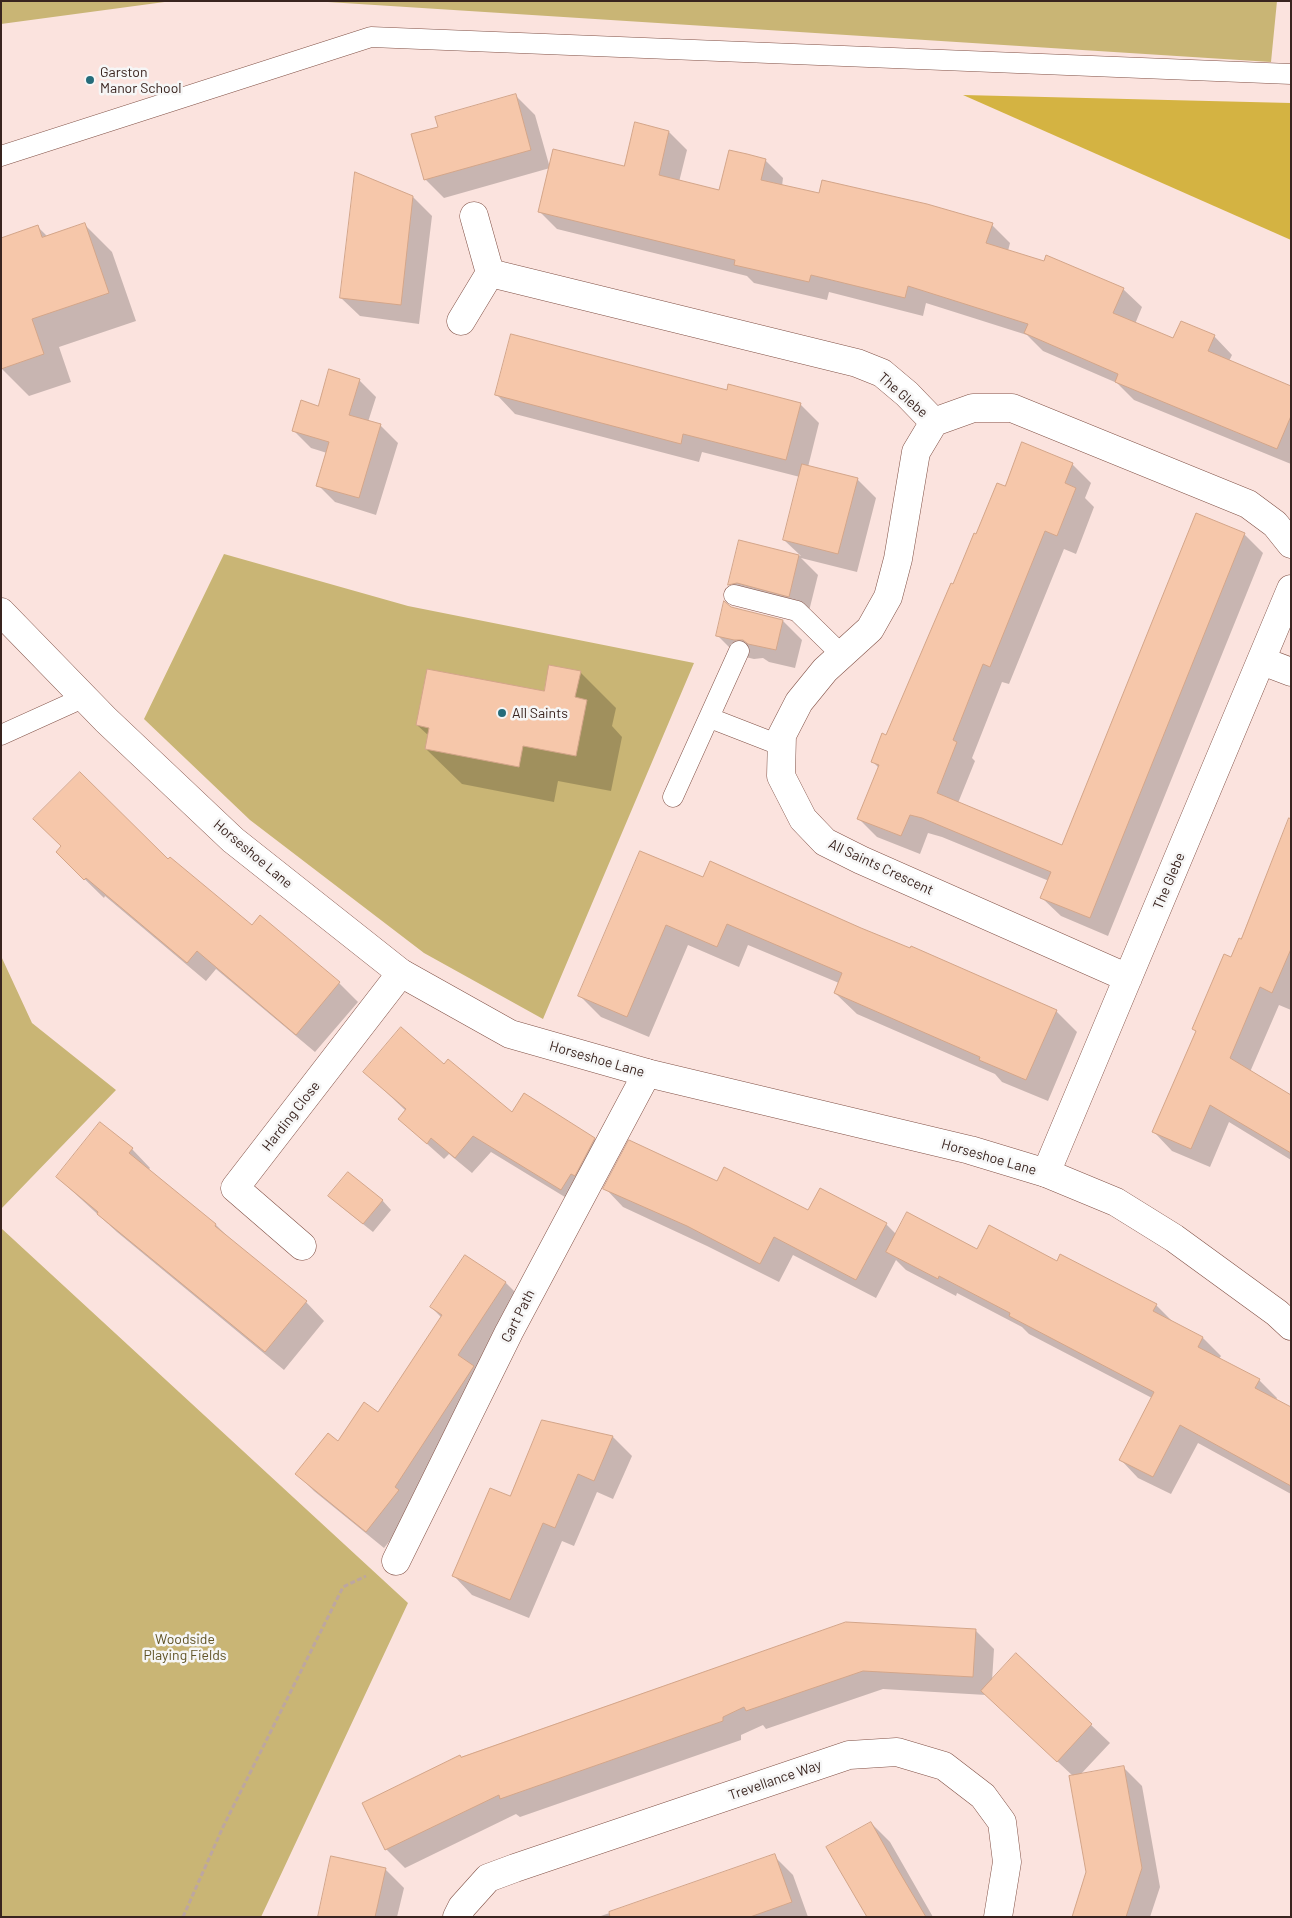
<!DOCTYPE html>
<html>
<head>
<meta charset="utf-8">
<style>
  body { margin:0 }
  #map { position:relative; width:1292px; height:1918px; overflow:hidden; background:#fbe3de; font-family:Barlow,sans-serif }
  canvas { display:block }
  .frame { position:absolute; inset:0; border:2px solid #39241f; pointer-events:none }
</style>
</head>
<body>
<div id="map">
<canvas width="1292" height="1918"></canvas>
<div class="frame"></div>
</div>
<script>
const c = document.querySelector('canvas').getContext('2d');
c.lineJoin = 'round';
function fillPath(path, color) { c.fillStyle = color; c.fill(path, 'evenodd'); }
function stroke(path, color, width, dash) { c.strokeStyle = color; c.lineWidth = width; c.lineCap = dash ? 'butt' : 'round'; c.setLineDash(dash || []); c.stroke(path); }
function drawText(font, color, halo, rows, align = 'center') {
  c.font = font + ' Barlow,sans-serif'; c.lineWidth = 5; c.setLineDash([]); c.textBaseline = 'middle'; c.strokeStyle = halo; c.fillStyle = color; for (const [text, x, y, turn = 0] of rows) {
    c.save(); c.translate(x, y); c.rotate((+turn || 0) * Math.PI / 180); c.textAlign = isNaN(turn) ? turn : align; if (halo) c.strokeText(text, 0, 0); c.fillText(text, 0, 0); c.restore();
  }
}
fillPath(new Path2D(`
  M1 1H172L1 24Z
  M312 1H1277L1271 62Z
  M224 554 408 606 694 663 543 1019 424 953 250 820 144 719Z
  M1 956 32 1023 116 1090 1 1209Z
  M1 1228 408 1603 261 1917H1Z`), '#c9b575');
fillPath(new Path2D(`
  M963 95 1291 103V240Z`), '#d4b342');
fillPath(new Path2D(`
  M516 96 535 115 550 168 444 198 425 179 439 128Z
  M669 132 687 150 679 182 720 192 765 160 783 178 782 186 820 194 992 225 1010 243 1008 251 1123 289 1142 307 1135 324 1173 340 1214 336 1232 355 1229 361 1291 387V464L1134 400 1117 383 1043 351 1027 335 926 303 923 316 829 292 827 300 754 283 747 276 557 229 539 211 625 168Z
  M413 197 432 216 419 324 360 316 341 298Z
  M84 224 112 252 136 321 59 347 71 382 29 396 1 368 38 227 47 236Z
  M359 380 376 397 368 422 381 426 398 443 376 515 335 502 318 485 327 453 311 448 294 431 319 407Z
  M728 392 800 404 819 423 808 467 857 479 876 498 857 572 801 558 818 575 808 615 748 603 730 585 740 542 801 556 784 540 800 477 702 452 699 462 515 414 497 395Z
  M1072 464 1091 483 1085 498 1094 507 1076 554 1064 549 1009 684 1002 682 972 758 975 761 958 803 1062 846 1244 534 1263 553 1108 936 1061 916 1042 898 1049 881 942 837 928 833 920 854 877 837 859 819 879 768 872 761 887 736 977 536 1005 487Z
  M731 608 783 621 802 640 795 668 769 662 763 658 754 659 737 655 718 636Z
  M580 672 616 708 612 726 622 737 611 791 558 781 554 802 462 784 426 749 429 736 417 725 545 693Z
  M57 852 168 861 252 927 339 983 358 1002 315 1052 216 969 206 981 105 896 104 898Z
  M1291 855V1010L1279 1005 1250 1072 1291 1096V1160L1229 1122 1210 1167 1172 1151 1154 1132 1197 1032 1194 1029Z
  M703 879 861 929 1056 1011 1077 1032 1048 1101 1002 1082 995 1074 857 1014 835 993 839 983 748 945 739 967 688 945 649 1037 601 1017 580 996Z
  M444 1066 512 1114 594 1139 611 1155 578 1205 491 1152 472 1173 449 1154 444 1159 399 1119 406 1111 365 1072Z
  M132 1149 150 1168 148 1170 216 1225 233 1242 306 1302 324 1321 284 1370 117 1232 57 1177Z
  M717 1183 809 1212 886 1224 896 1234 978 1250 1058 1262 1156 1305 1175 1324 1203 1338 1221 1356 1219 1359 1259 1380 1277 1398 1276 1400 1291 1408V1494L1198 1443 1171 1494 1138 1478 1120 1459 1152 1398 1029 1334 1022 1327 957 1293 956 1296 906 1270 896 1260 876 1298 793 1255 779 1282 707 1246 623 1207 605 1188Z
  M382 1200 391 1210 373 1232 339 1205Z
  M465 1256 506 1283 523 1300 416 1508 384 1548 314 1491 297 1474 379 1413 442 1318 431 1307Z
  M543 1422 613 1437 632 1456 613 1499 597 1492 574 1546 562 1541 529 1618 472 1595 454 1576 510 1498Z
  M975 1630 994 1649 992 1681 1091 1725 1110 1743 1080 1775 1124 1768 1142 1786 1160 1887 1150 1917H1073L1087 1872 1073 1776 986 1695 883 1689 766 1729 763 1725 741 1735V1740L520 1817 516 1814 405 1868 386 1849 462 1759Z
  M871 1823 890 1842 933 1917H868Z
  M774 1856 793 1875 808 1917H598Z
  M385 1869 404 1888 397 1917H319Z`), '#0003');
const building = new Path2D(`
  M516 94 531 150 424 180 411 134 438 127 435 117Z
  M635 122 669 131 659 175 719 190 729 150 747 154 766 159 761 180 819 193 822 180 927 204 993 223 986 243 1044 261 1046 255 1124 288 1113 313 1173 338 1181 321 1215 335 1208 351 1291 386V416L1277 449 1115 382 1118 374 1024 333 1028 324 908 286 905 298 811 275 809 282 734 265 735 260 538 212 553 149 624 166Z
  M355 172 413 196 401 305 340 298Z
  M85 223 109 293 32 319 44 354 1 369V238L38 225 42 237Z
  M511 334 727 390 728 384 801 403 786 460 683 434 681 444 495 395Z
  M329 369 360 379 349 415 381 424 359 498 316 486 329 442 292 431 301 400 318 406Z
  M1022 442 1073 463 1065 483 1076 488 1057 536 1045 531 990 667 983 664 953 740 957 742 937 793 1062 845 1196 513 1245 533 1090 918 1040 898 1051 872 922 818 910 815 901 836 857 819 879 765 871 762 882 733 886 735 951 583 953 584 974 533 976 534 997 483 1005 486Z
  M802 464 858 478 838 554 783 540Z
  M739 540 799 555 789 597 737 583 728 585Z
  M724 601 731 607 783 620 776 650 748 644 743 640H734L716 636Z
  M549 665 581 671 575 697 587 700 576 756 523 746 519 767 425 749 429 728 416 725 427 669 544 691Z
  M80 772 168 859 170 857 252 925 260 915 340 982 296 1035 197 951 187 963 86 878 84 880 56 852 61 846 33 819Z
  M1289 818 1291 819V949L1272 993 1260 987 1230 1058 1291 1095V1153L1210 1105 1191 1149 1152 1132 1196 1031 1192 1029 1224 954 1231 957 1239 938 1241 939Z
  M640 851 703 877 710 861 861 928 910 948 911 946 1057 1010 1026 1080 979 1060 980 1057 834 993 842 973 727 924 717 947 666 925 627 1017 578 996Z
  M401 1027 444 1064 448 1059 512 1112 524 1093 595 1138 575 1176 571 1174 561 1190 473 1136 455 1158 431 1138 427 1144 398 1119 406 1109 363 1072Z
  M100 1122 133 1148 129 1153 216 1224 215 1226 307 1301 265 1352 97 1214 98 1212 56 1177Z
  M629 1140 717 1181 724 1167 808 1210 820 1188 887 1223 856 1280 774 1237 760 1264 687 1226 603 1189Z
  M348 1172 383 1200 363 1224 328 1196Z
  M907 1212 977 1249 989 1225 1057 1261 1060 1254 1157 1304 1153 1311 1203 1337 1198 1347 1260 1379 1255 1388 1291 1407V1486L1180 1425 1153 1477 1119 1460 1154 1392 1009 1316 1010 1313 939 1276 938 1279 886 1252Z
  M465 1255 506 1282 458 1355 474 1366 395 1487 399 1490 366 1532 295 1474 328 1433 338 1441 364 1402 378 1412 442 1315 430 1307Z
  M542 1420 613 1436 594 1481 578 1474 555 1528 543 1523 510 1600 452 1576 490 1488 510 1496Z
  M846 1622 976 1629 973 1677 863 1671 746 1711 744 1707 723 1717V1721L500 1799 499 1795 385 1850 362 1803 460 1755 461 1757Z
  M1016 1653 1092 1724 1057 1762 981 1691Z
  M1124 1766 1142 1868 1126 1917H1072L1086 1872 1069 1776Z
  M871 1822 897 1868 926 1917H867L826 1847Z
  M775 1854 792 1902 750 1917H610L609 1912Z
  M331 1856 386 1868 375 1917H318Z`);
fillPath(building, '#f6c7aa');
stroke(building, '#d3a589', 1);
const lane = new Path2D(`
  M1 156 371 37 1291 74
  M734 595 797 611 842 655
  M710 718 782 746
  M1 735 85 697
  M673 797 739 651`);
const street = new Path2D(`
  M474 216 490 273 857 363 882 373 907 394 934 422 973 408H1012L1248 504 1275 524 1291 544
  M461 321 490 273
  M934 422 916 452 898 559 888 597 870 629 825 670 799 702 782 735 781 776 803 819 825 842 861 860 1128 978
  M1262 661 1291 672
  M1046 1173 1291 589
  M302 1246 235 1188 401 973
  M396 1561 509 1332 647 1073
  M457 1917 462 1907 488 1878 515 1868 849 1755 897 1752 944 1766 983 1796 1002 1822 1007 1862 998 1917`);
const secondary = new Path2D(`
  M1 612 106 720 233 840 401 973 510 1034 647 1073 970 1150 1046 1173 1116 1202 1174 1238 1277 1313 1291 1326`);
stroke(lane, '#815146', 21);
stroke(street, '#815146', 29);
stroke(secondary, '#815146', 29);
stroke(new Path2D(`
  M183 1917 223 1827 343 1587 366 1576`), '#bda6a1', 3, [5, 2.5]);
stroke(lane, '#fff', 20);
stroke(street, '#fff', 28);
stroke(secondary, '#fff', 28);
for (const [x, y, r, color] of [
  [90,80,5,"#256c7a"],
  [502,713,5,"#256c7a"]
]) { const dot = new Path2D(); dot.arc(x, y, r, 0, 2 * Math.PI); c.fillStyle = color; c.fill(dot); stroke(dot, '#f6f6f6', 2); }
drawText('14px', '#39241f', '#f6f6f6', [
  ["Garston",100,72],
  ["Manor School",100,88],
  ["All Saints",512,713]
], 'left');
drawText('14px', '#39241f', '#f6f6f6', [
  ["The Glebe",903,395,41],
  ["Horseshoe Lane",253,854,40],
  ["All Saints Crescent",881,867,25],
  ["The Glebe",1169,881,-67],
  ["Horseshoe Lane",597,1059,16],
  ["Harding Close",291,1116,-52],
  ["Horseshoe Lane",989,1157,16],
  ["Cart Path",518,1316,-63],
  ["Trevellance Way",775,1780,-19]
]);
drawText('14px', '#605325', '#f6f6f6', [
  ["Woodside",185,1639],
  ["Playing Fields",185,1655]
]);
</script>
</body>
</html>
